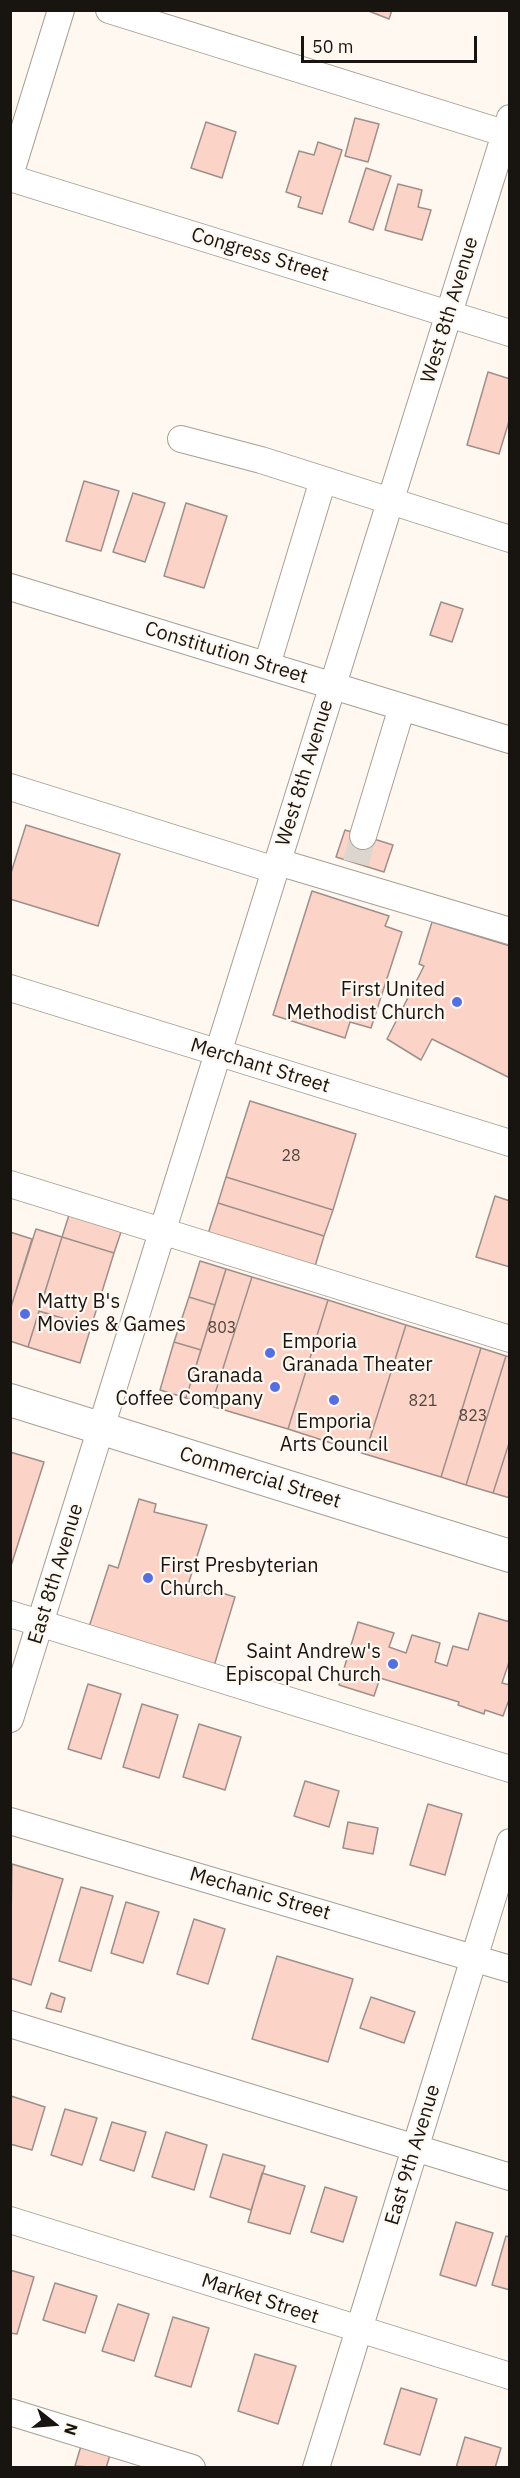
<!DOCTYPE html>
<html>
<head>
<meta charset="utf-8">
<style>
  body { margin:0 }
  #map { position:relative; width:520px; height:2478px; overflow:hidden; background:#fef8f1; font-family:"IBM Plex Sans",sans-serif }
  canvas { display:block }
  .frame { position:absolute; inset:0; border:12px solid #181511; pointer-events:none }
  .north { position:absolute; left:24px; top:2394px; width:60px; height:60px; -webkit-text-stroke:4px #fef8f1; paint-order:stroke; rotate:107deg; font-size:16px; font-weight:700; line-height:24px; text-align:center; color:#181511 }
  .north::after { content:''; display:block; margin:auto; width:21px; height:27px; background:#181511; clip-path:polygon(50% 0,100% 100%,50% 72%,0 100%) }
  .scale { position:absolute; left:301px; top:36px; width:176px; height:27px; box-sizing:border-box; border:3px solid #181511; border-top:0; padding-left:8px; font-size:18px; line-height:21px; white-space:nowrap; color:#181511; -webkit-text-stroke:4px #fef8f1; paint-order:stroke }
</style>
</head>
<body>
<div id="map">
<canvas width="520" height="2478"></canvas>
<div class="frame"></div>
<div class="north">N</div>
<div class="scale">50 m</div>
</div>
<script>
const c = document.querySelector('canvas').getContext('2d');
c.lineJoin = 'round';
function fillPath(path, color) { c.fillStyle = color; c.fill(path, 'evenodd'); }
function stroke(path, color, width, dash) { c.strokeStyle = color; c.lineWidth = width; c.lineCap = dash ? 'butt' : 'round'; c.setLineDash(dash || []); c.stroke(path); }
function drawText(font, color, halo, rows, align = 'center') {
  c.font = font + ' "IBM Plex Sans",sans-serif'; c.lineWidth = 4.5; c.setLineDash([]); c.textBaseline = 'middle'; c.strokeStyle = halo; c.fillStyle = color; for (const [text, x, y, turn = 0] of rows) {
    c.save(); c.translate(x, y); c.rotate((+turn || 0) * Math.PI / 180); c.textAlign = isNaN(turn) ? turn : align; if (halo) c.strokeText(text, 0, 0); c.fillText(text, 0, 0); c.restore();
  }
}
const building = new Path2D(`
  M366 10H392L389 19Z
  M355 118 379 124 368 162 345 156Z
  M206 122 236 132 222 178 191 168Z
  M318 142 342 150 322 214 298 207 301 197 286 192 299 151 314 155Z
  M366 168 391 176 373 230 349 222Z
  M398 184 422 190 418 207 431 210 422 240 385 230Z
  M488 372 510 379V418L499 454 467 445Z
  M84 481 119 491 101 551 66 541Z
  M133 493 165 503 145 562 113 552Z
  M186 503 227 516 204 588 164 576Z
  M441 602 463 609 452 642 430 635Z
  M26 825 120 854 98 926 10 899V876Z
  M345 830 393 845 384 872 336 857Z
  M312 891 389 916 385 926 402 932 371 1028 350 1022 345 1038 273 1015Z
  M432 922 510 946V1078L432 1039 421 1060 387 1039 424 966 419 964Z
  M250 1101 356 1134 333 1210 226 1177Z
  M226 1177 333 1210 324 1236 218 1203Z
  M495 1196 510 1201V1267L476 1257Z
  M218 1203 324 1236 313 1273 206 1240Z
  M69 1215 121 1232 114 1253 62 1237Z
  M36 1229 62 1237 28 1347 10 1341V1310Z
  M10 1232 32 1239 10 1310Z
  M62 1237 114 1253 91 1327 39 1311Z
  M200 1261 226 1269 215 1305 189 1297Z
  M226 1269 252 1277 211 1406 186 1398Z
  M252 1277 328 1300 288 1429 211 1406Z
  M189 1297 215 1305 201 1350 174 1342Z
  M328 1300 406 1325 365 1454 288 1429Z
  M39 1311 91 1327 80 1363 28 1347Z
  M406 1325 481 1348 441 1477 365 1454Z
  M174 1342 201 1350 186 1398 160 1390Z
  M481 1348 506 1356 466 1485 441 1477Z
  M506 1356 510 1357V1440L493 1493 466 1485Z
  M510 1440V1498L493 1493Z
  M10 1452 44 1462 10 1569Z
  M139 1499 156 1504 154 1512 207 1525 187 1588 208 1594 209 1589 235 1597 214 1666 89 1627 109 1565 118 1568Z
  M479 1613 510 1622V1659L502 1683 510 1685V1697L503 1716 485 1710 484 1714 458 1705 459 1702 380 1678 374 1696 339 1685 358 1622 394 1633 389 1647 406 1653 412 1635 440 1643 435 1662 447 1666 453 1646 468 1650Z
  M88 1684 121 1694 101 1759 68 1749Z
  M142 1704 178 1715 159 1778 123 1767Z
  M199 1724 241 1737 225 1790 183 1777Z
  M305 1781 339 1791 329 1827 294 1816Z
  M428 1804 462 1814 445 1875 410 1865Z
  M348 1822 378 1828 373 1854 343 1848Z
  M12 1864 63 1879 31 1985 10 1978Z
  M81 1887 113 1896 91 1971 59 1961Z
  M126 1902 159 1912 143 1963 111 1953Z
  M194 1919 225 1929 208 1984 177 1974Z
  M277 1956 353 1979 328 2062 252 2039Z
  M51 1993 65 1998 61 2012 46 2008Z
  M371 1997 415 2012 404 2043 360 2028Z
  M11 2096 45 2107 32 2150 10 2144Z
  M65 2109 97 2118 82 2165 51 2155Z
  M112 2122 146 2132 134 2171 100 2160Z
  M166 2132 207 2145 194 2190 152 2177Z
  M223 2154 265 2166 251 2210 210 2197Z
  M262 2173 305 2186 290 2234 248 2222Z
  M325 2187 357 2197 343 2242 311 2232Z
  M456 2222 493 2233 476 2286 440 2275Z
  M506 2236 510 2237V2290L492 2285Z
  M10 2270 34 2277 17 2334 10 2333Z
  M55 2283 97 2296 85 2333 43 2320Z
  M118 2304 149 2314 134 2361 102 2351Z
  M173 2317 209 2328 191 2387 155 2376Z
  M255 2354 296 2366 278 2424 238 2411Z
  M401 2388 437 2399 420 2455 384 2444Z
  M465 2437 501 2448 495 2468H456Z
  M81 2446 110 2455 106 2468 75 2466Z`);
fillPath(building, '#fcd4c7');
stroke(building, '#9e8f8b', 1.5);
stroke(new Path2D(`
  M356 863 363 836`), '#dcd6cf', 26, [26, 13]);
const minor = new Path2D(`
  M109 10 510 135
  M10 175 61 10
  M10 178 510 333
  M181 439 261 460 510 539
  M10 587 510 740
  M267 665 323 480
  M10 787 275 870
  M363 836 402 707
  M278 862 510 931
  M10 988 510 1143
  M10 1184 510 1339
  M10 1614 510 1769
  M10 1719 510 118
  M10 1821 510 1969
  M10 2024 510 2177
  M10 2220 510 2376
  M10 2412 192 2468
  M316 2468 510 1842`);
const major = new Path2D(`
  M10 1400 510 1556`);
stroke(minor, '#a89f94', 28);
stroke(major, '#a89f94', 34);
stroke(minor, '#fff', 26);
stroke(major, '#fff', 32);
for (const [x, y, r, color] of [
  [457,1002,6,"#546fe4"],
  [25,1314,6,"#546fe4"],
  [270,1353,6,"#546fe4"],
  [275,1387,6,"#546fe4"],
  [334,1400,6,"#546fe4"],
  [148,1578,6,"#546fe4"],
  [393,1664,6,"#546fe4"]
]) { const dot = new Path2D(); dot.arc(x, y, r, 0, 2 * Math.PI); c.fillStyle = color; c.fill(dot); stroke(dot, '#fef8f1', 2); }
drawText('16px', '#51453e', null, [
  ["28",291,1156],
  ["803",222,1328],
  ["821",423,1401],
  ["823",473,1416]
]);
drawText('20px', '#181511', '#fef8f1', [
  ["Congress Street",260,255,17],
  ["West 8th Avenue",450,310,-73],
  ["Constitution Street",226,653,17],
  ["West 8th Avenue",305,773,-73],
  ["Merchant Street",260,1066,17],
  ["Commercial Street",260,1478,17],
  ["East 8th Avenue",56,1574,-73],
  ["Mechanic Street",260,1894,16],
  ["East 9th Avenue",413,2155,-73],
  ["Market Street",260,2299,18]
]);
drawText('20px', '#181511', '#fef8f1', [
  ["First United",445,990],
  ["Methodist Church",445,1013],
  ["Matty B's",37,1302,"left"],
  ["Movies & Games",37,1325,"left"],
  ["Emporia",282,1342,"left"],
  ["Granada Theater",282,1365,"left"],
  ["Granada",263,1376],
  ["Coffee Company",263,1399],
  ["Emporia",334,1422,"center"],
  ["Arts Council",334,1445,"center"],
  ["First Presbyterian",160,1566,"left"],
  ["Church",160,1589,"left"],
  ["Saint Andrew's",381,1652],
  ["Episcopal Church",381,1675]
], 'right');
</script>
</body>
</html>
